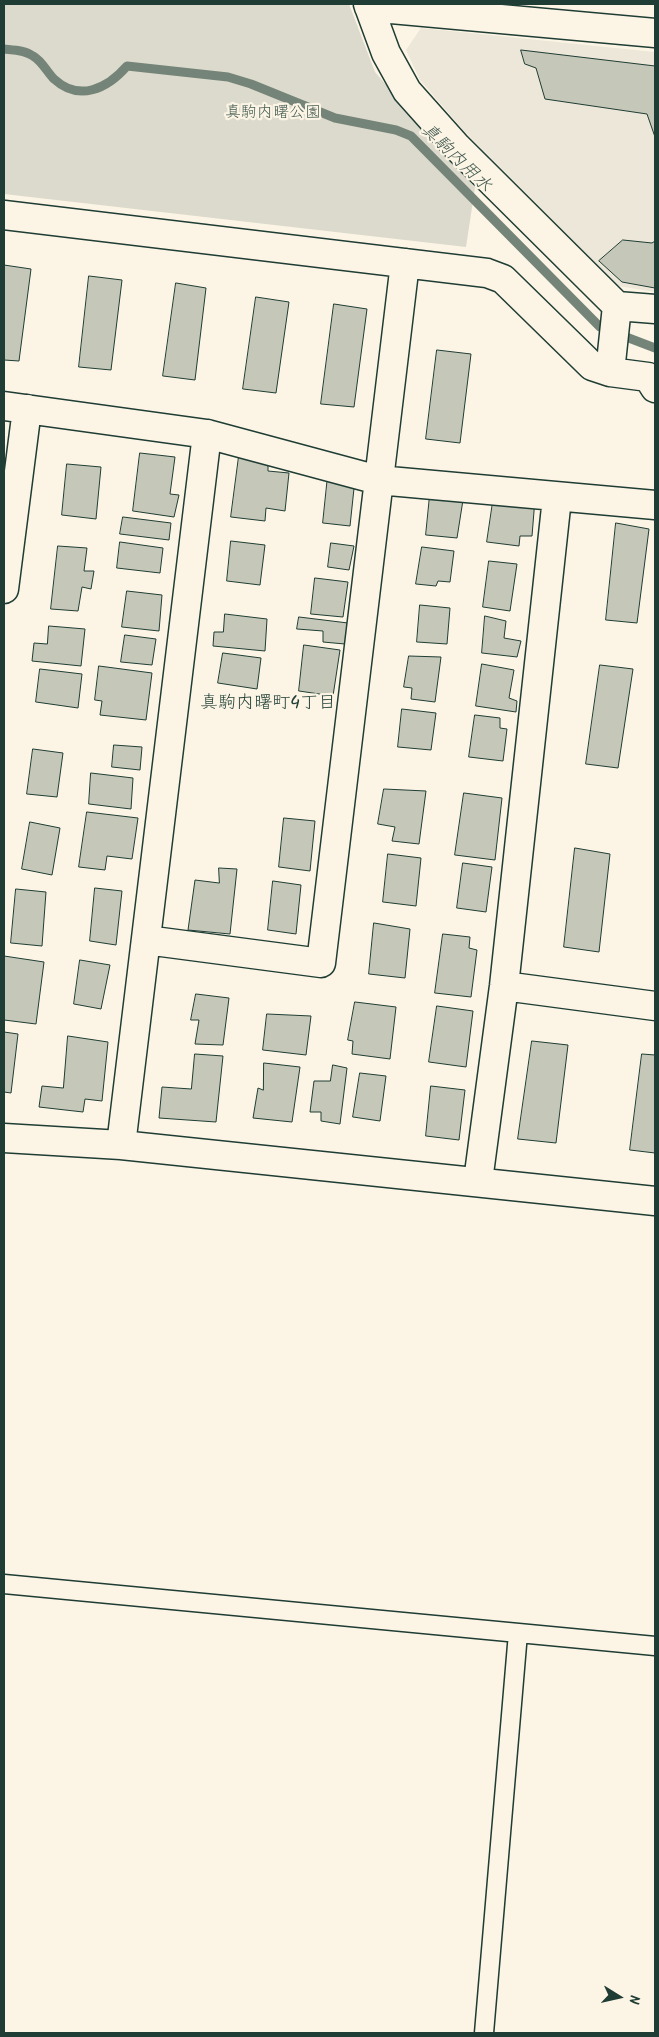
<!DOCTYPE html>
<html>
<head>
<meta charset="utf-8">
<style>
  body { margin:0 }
  #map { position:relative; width:659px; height:2037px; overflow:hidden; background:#fcf5e5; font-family:Kalam,sans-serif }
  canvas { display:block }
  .frame { position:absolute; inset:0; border:5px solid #1f3d34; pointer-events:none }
  .north { position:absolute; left:594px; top:1972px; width:50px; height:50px; -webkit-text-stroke:4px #fcf5e5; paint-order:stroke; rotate:100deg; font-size:14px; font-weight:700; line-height:20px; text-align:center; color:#1f3d34 }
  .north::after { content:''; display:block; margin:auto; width:18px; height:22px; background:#1f3d34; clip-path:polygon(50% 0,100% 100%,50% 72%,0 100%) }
</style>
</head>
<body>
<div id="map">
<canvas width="659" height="2037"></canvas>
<div class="frame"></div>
<div class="north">N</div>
</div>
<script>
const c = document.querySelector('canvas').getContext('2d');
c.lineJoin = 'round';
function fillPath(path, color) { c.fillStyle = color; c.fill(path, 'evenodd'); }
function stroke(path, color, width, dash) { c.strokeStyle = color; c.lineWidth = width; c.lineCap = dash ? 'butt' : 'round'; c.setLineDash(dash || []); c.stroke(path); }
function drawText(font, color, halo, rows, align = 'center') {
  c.font = font + ' Kalam,"Klee One",sans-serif'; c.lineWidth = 4.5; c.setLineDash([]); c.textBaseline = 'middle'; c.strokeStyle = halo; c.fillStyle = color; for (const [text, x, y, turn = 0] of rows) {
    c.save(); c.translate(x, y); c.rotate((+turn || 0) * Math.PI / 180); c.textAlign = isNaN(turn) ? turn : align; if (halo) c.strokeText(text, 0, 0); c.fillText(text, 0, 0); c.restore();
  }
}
fillPath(new Path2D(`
  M421 28 655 52V292L618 286 464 131 420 80 406 50Z`), '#ece7d8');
fillPath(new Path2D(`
  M4 4H349L375 72 475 188 466 247 4 194Z`), '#dcdacc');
stroke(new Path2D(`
  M4 49C14 50 25 50 33 56 42 61 47 72 54 79 79 102 107 89 127 66L228 77 251 84 335 118 396 130 411 136 600 327 655 348`), '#758479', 9);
const building = new Path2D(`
  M521 50 655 66V137L647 114 545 99 536 68 525 64Z
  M623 240 652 243 655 241V288L622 282 599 261Z
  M4 265 31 269 19 361 4 360Z
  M89 276 122 280 111 370 79 367Z
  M176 283 206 288 195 380 163 376Z
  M256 297 289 302 276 393 243 389Z
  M334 304 367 309 354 407 321 404Z
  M437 350 471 354 460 443 426 439Z
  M140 453 175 457 170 494 179 495 174 517 133 511Z
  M239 456 268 461V471L289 473 285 511 266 508 265 521 231 517Z
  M67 464 101 467 96 519 62 515Z
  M328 475 355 479 350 526 323 523Z
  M430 495 463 500 457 538 426 535Z
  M494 495 535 499 532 536H520L519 546 487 542Z
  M123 517 171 523 169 540 120 534Z
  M616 523 649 529 637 623 606 620Z
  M231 541 265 545 260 585 227 581Z
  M120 542 163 548 160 573 117 568Z
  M331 543 354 546 349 570 328 567Z
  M58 546 87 548 84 571H94L91 589 82 587 78 611 51 609Z
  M422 547 454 551 450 582 438 581 436 586 416 584Z
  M489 561 517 564 510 611 483 607Z
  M315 578 348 582 343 617 311 614Z
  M127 591 162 595 159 631 122 627Z
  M420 605 450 608 447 644 417 642Z
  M225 614 267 619 265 651 213 646 214 632H223Z
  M485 616 506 621 504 638 521 641 517 657 482 653Z
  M299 617 348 623 345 644 323 642V631L297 629Z
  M49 626 85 629 81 666 32 661 34 643 47 644Z
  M125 635 156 639 152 665 121 662Z
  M304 645 340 650 333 696 299 691Z
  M223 653 261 658 257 689 218 683Z
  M409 656 441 657 435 702 411 699 412 688 404 687Z
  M482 664 514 670 509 698 517 701 516 712 476 706Z
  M600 665 633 669 618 768 586 764Z
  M99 666 152 673 146 720 100 715 102 701 95 700Z
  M40 669 82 674 78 708 36 702Z
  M402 709 436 713 431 750 398 747Z
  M475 715 500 718V728L507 729 503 761 469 757Z
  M114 745 142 747 140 770 112 767Z
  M33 749 63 753 57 797 27 794Z
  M91 773 133 778 131 809 89 804Z
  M384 789 426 791 419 844 392 841 395 827 378 824Z
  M464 793 502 798 495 860 455 855Z
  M87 812 138 818 132 859 107 856 105 870 79 867Z
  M284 818 315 821 310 871 279 867Z
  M30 822 60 828 52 875 22 869Z
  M575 848 610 854 599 952 564 947Z
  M388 854 421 858 416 906 383 902Z
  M463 863 492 867 486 912 457 908Z
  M219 868 237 869 230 934 188 930 195 880 219 883Z
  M273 881 301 885 296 934 268 930Z
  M95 888 122 891 116 945 90 941Z
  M16 889 46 892 42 946 11 943Z
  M374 923 410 929 405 978 369 974Z
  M443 934 470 937 469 948 477 950 471 997 435 993Z
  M4 956 44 962 36 1024 4 1020Z
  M80 960 110 965 101 1009 74 1004Z
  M196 994 229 998 223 1045 195 1044 199 1020H191Z
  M355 1002 396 1007 390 1059 352 1054 353 1041 348 1040Z
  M437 1006 473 1011 466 1067 429 1062Z
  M267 1014 311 1016 306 1055 263 1050Z
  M4 1032 18 1034 11 1093 4 1092Z
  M68 1036 108 1042 102 1101 85 1099 83 1112 39 1107 42 1086 63 1088Z
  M532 1041 568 1045 556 1143 518 1139Z
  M195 1054 223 1056 216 1122 159 1118 162 1087 191 1089Z
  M642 1054 655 1055V1153L630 1150Z
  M264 1063 300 1067 292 1122 253 1118 258 1088 263 1090Z
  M333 1065 347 1068 340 1124 321 1121V1112H310L314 1081H330Z
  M360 1073 386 1076 380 1121 353 1117Z
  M431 1086 465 1090 459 1140 426 1136Z`);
fillPath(building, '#c5c7b9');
stroke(building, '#1f3d34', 1);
const service = new Path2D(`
  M4 1584 655 1646
  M484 2033 518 1633`);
const minor = new Path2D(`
  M368 4 386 53 407 91 457 147 617 306 655 309
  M369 7 655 33
  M4 215 487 273 503 279 592 366 610 372 648 377 655 388
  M610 372 617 306
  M4 406 207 434 378 480 655 505
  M4 589 27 409
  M146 940 321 963 405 263
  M504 986 655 1006
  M4 1138 121 1145 655 1201
  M121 1145 207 434
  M478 1181 504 986 557 498`);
stroke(service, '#1f3d34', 21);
stroke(minor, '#1f3d34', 31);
stroke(service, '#fcf5e5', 18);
stroke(minor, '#fcf5e5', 28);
drawText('16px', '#455c52', '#fcf5e5', [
  ["真駒内曙公園",273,114]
]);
drawText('italic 18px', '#435a51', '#fcf5e5', [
  ["真駒内用水",455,159,44]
]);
drawText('18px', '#1f3d34', '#fcf5e5', [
  ["真駒内曙町4丁目",268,705]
]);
</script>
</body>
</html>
